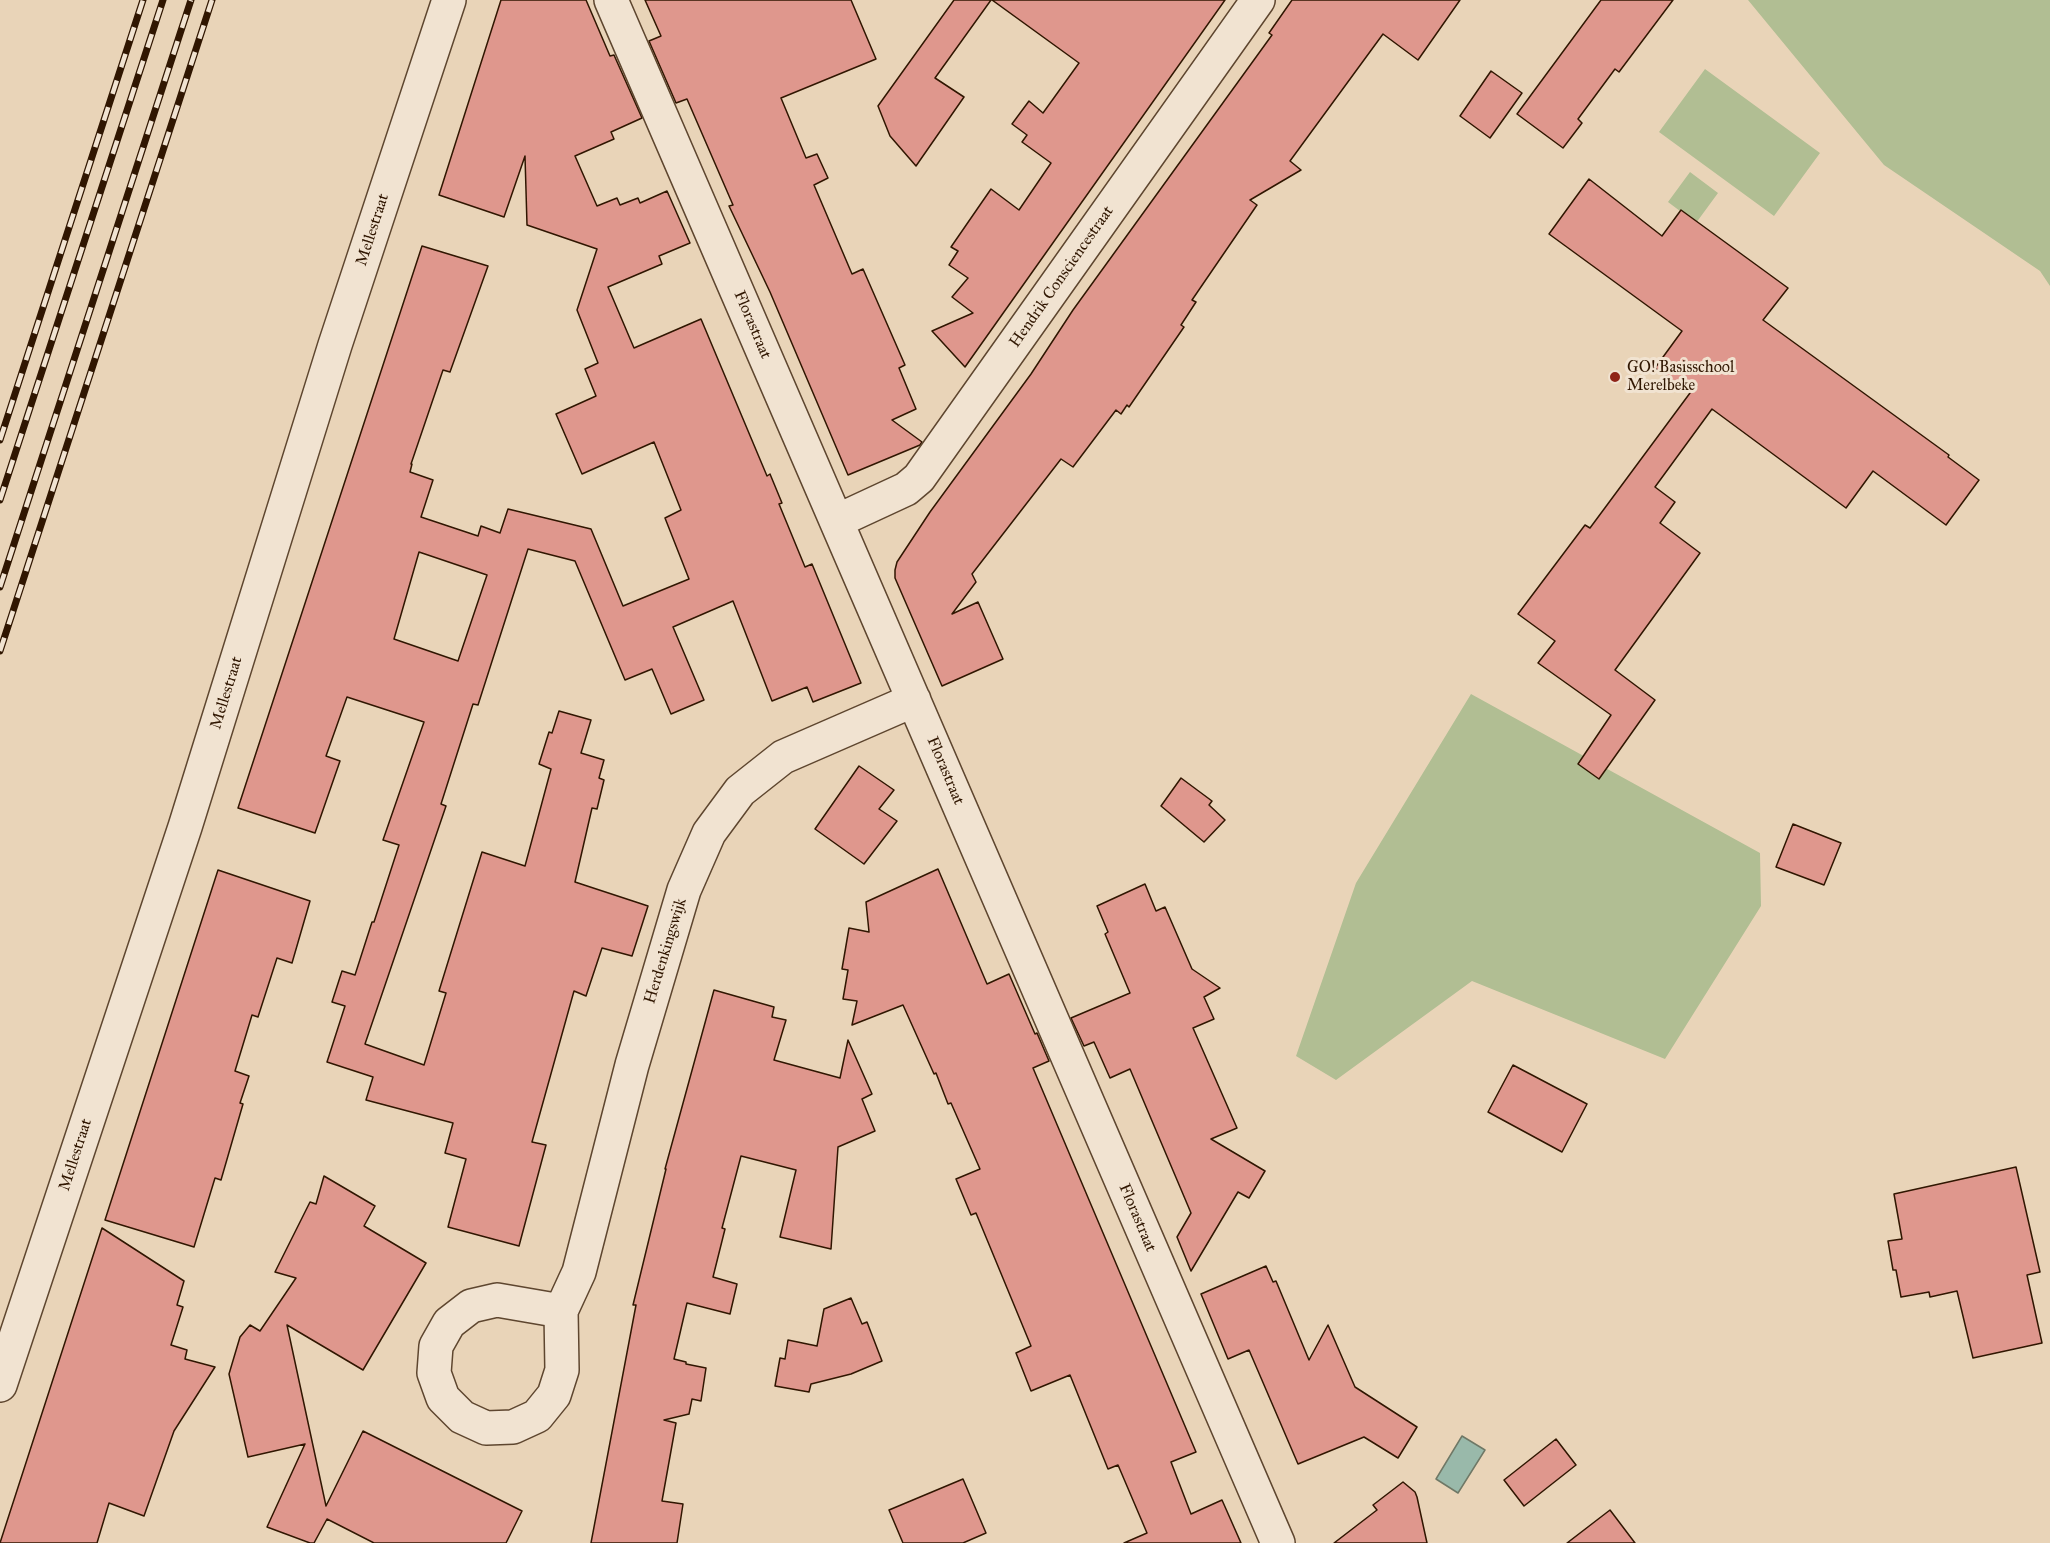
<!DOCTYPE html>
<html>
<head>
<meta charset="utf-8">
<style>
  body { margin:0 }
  canvas { display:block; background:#e9d4b8 }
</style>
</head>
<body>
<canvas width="2050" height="1543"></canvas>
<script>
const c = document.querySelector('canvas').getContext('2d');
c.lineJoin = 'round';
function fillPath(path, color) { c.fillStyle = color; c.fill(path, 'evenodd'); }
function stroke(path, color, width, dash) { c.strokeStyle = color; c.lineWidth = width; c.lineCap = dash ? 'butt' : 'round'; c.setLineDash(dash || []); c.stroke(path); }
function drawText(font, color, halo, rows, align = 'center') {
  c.font = font + ' "IM FELL Great Primer",serif'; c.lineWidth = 6; c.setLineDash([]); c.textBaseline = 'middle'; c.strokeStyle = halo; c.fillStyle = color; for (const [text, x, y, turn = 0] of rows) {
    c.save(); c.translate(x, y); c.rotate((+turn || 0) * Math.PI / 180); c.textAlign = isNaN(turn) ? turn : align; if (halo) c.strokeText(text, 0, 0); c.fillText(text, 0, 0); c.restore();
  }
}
fillPath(new Path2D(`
  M1748 0H2050V286L2040 271 1884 165Z
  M1705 69 1820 153 1774 216 1659 132Z
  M1690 172 1718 193 1696 223 1668 202Z
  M1471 694 1760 853 1761 906 1665 1059 1472 981 1336 1080 1296 1056 1356 883Z`), '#b1be93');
const water = new Path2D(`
  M1462 1436 1485 1450 1458 1493 1436 1479Z`);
fillPath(water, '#99b9aa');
stroke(water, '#6f7866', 1.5);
const building = new Path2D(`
  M501 0H586L610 56 614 55 642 118 611 132 614 139 575 156 597 206 617 198 620 205 638 198 640 203 667 191 690 243 659 256 662 264 608 287 634 348 701 319 767 476 770 474 782 503 779 504 805 567 812 564 861 683 813 702 807 687 772 701 733 601 673 627 704 700 671 714 652 669 625 680 575 561 528 549 478 705 473 704 441 804 446 806 365 1044 424 1065 446 993 439 991 482 852 525 866 551 769 539 764 549 732 552 733 559 711 591 720 581 753 604 760 599 778 604 780 597 809 592 808 575 882 648 906 632 956 602 948 586 996 574 991 532 1142 546 1145 519 1246 448 1227 466 1159 445 1153 453 1123 366 1100 373 1077 327 1062 345 1006 332 1002 342 971 355 975 372 922H374L399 845 383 840 424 722 347 697 326 756 340 761 315 833 238 808 422 246 488 266 450 372 443 370 411 464H412L410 472 433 480 421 517 478 536 481 526 500 533 508 509 591 529 623 606 689 579 665 518 681 510 654 442 582 474 556 414 596 396 585 369 598 363 577 310 597 249 527 225 525 156 504 217 439 195ZM419 552 487 575 458 661 394 639Z
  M645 0H851L876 59 781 98 806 158 817 154 828 178 814 185 852 274 863 269 905 365 899 368 916 409 892 420 922 442 920 445 848 475 770 292 729 206 733 205 687 99 676 103 649 41 661 36Z
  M954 0H991L935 78 964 97 916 166 890 136 878 106Z
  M992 0H1225L965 367 932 331 973 313 952 297 968 278 949 265 958 251 951 247 991 189 1019 210 1051 163 1022 142 1027 135 1012 124 1029 101 1043 113 1079 63Z
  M1292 0H1460L1418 60 1383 34 1290 161 1301 170 1250 200 1257 205 1192 300 1196 302 1181 325 1184 327 1129 407 1127 405 1121 414 1116 410 1073 467 1061 459 972 574 976 582 952 614 978 602 1003 659 942 686 895 578V570L897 562 930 512 1031 374 1073 310 1272 35 1269 33Z
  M1601 0H1673L1619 72 1615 69 1578 119 1582 123 1563 148 1517 114Z
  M1491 71 1522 93 1490 138 1460 116Z
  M1589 179 1662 236 1681 210 1788 288 1763 320 1949 455 1948 457 1979 480 1946 525 1873 471 1846 508 1712 409 1655 487 1675 502 1660 523 1700 553 1615 670 1655 700 1599 779 1578 764 1611 715 1538 663 1555 641 1518 614 1585 525 1590 528 1690 393 1655 368 1682 331 1549 234Z
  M859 766 894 790 879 809 897 821 864 864 815 829Z
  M1181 778 1212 801 1209 805 1225 820 1204 842 1161 806Z
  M1793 824 1841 843 1824 885 1776 867Z
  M938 869 987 984 1009 974 1035 1034 1037 1033 1049 1061 1033 1068 1196 1452 1171 1462 1191 1514 1222 1500 1241 1543H1124L1147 1533 1118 1465 1108 1469 1070 1375 1031 1391 1016 1353 1031 1346 976 1213 971 1215 956 1179 980 1169 951 1103 948 1104 936 1073 934 1074 903 1005 852 1025 857 1001 843 999 848 970 842 969 849 928 869 932 866 902Z
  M218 870 310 901 292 963 277 958 258 1017 252 1015 235 1071 249 1076 240 1103 243 1104 221 1180 215 1178 194 1247 105 1220Z
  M1145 884 1156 911 1165 907 1192 969 1220 988 1204 997 1214 1019 1193 1028 1237 1128 1211 1139 1265 1171 1249 1198 1238 1192 1191 1271 1177 1237 1191 1213 1130 1069 1110 1078 1094 1042 1084 1046 1071 1018 1130 993 1105 934 1108 932 1097 906Z
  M714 990 774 1007 772 1017 786 1020 774 1060 840 1078 848 1040 872 1094 862 1099 875 1131 838 1147 831 1249 780 1237 796 1170 741 1156 722 1228 725 1229 713 1277 737 1284 730 1314 687 1303 674 1359 686 1362V1364L706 1368 701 1401 692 1399 689 1414 664 1420 676 1423 662 1501 683 1504 677 1543H591L636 1305H633L666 1169H665Z
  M1513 1065 1587 1104 1562 1152 1488 1112Z
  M2016 1167 2040 1272 2027 1275 2042 1343 1973 1358 1957 1291 1930 1297 1929 1292 1901 1297 1896 1270H1893L1888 1241 1902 1239 1894 1194Z
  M324 1176 375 1206 364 1226 426 1263 363 1370 287 1325 326 1506 363 1431 522 1511 506 1543H374L327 1519 314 1543H310L267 1527 305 1444 248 1457 229 1374 240 1337 250 1325 260 1331 296 1278 275 1272 310 1202 316 1204Z
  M102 1228 184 1281 177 1305 183 1307 171 1345 187 1350 185 1359 215 1367 174 1431 144 1516 109 1503 97 1543H0Z
  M1266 1266 1273 1282 1276 1281 1309 1360 1328 1325 1355 1387 1417 1427 1398 1458 1364 1437 1298 1464 1249 1350 1228 1359 1201 1294Z
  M851 1298 862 1324 867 1322 882 1361 851 1374 811 1384 809 1392 775 1386 780 1358 785 1359 788 1340 817 1346 824 1309Z
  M1556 1439 1576 1465 1524 1506 1504 1480Z
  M963 1479 986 1533 963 1543H903L889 1510Z
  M1403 1482 1415 1492 1417 1497 1427 1543H1334L1377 1510 1373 1505Z
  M1610 1510 1635 1543H1567Z`);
fillPath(building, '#df978d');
stroke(building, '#301601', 1.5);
const minor = new Path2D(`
  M611 0 1278 1543
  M837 521 906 489 919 478 1258 0
  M561 1311 497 1300 471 1306 449 1323 436 1346 434 1373 443 1398 462 1417 486 1428 513 1427 537 1416 554 1395 562 1370 561 1311 579 1272 632 1065 684 890 709 833 740 791 783 757 914 700`);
const tertiary = new Path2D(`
  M0 1385 185 827 335 345 449 0`);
stroke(minor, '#5e462f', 36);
stroke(tertiary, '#5e462f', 36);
stroke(minor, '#f1e3d1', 33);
stroke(tertiary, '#f1e3d1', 33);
const rail = new Path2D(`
  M0 440 143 0
  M0 500 163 0
  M0 587 191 0
  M0 651 212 0`);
stroke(rail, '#301601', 7);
stroke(rail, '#f1e3d1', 4.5, [14]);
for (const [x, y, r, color] of [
  [1615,377,6,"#8f2418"]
]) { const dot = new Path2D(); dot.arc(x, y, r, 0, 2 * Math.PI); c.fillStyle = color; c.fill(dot); stroke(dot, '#f1e3d1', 2); }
drawText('16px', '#301601', '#f1e3d1', [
  ["Mellestraat",373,230,-72],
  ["Hendrik Consciencestraat",1062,277,-55],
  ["Florastraat",752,325,67],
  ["Mellestraat",227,693,-73],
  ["Florastraat",945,771,67],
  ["Herdenkingswijk",666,951,-73],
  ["Mellestraat",76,1155,-72],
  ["Florastraat",1137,1218,67]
]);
drawText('16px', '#301601', '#f1e3d1', [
  ["GO! Basisschool",1627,368],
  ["Merelbeke",1627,386]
], 'left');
</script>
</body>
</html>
